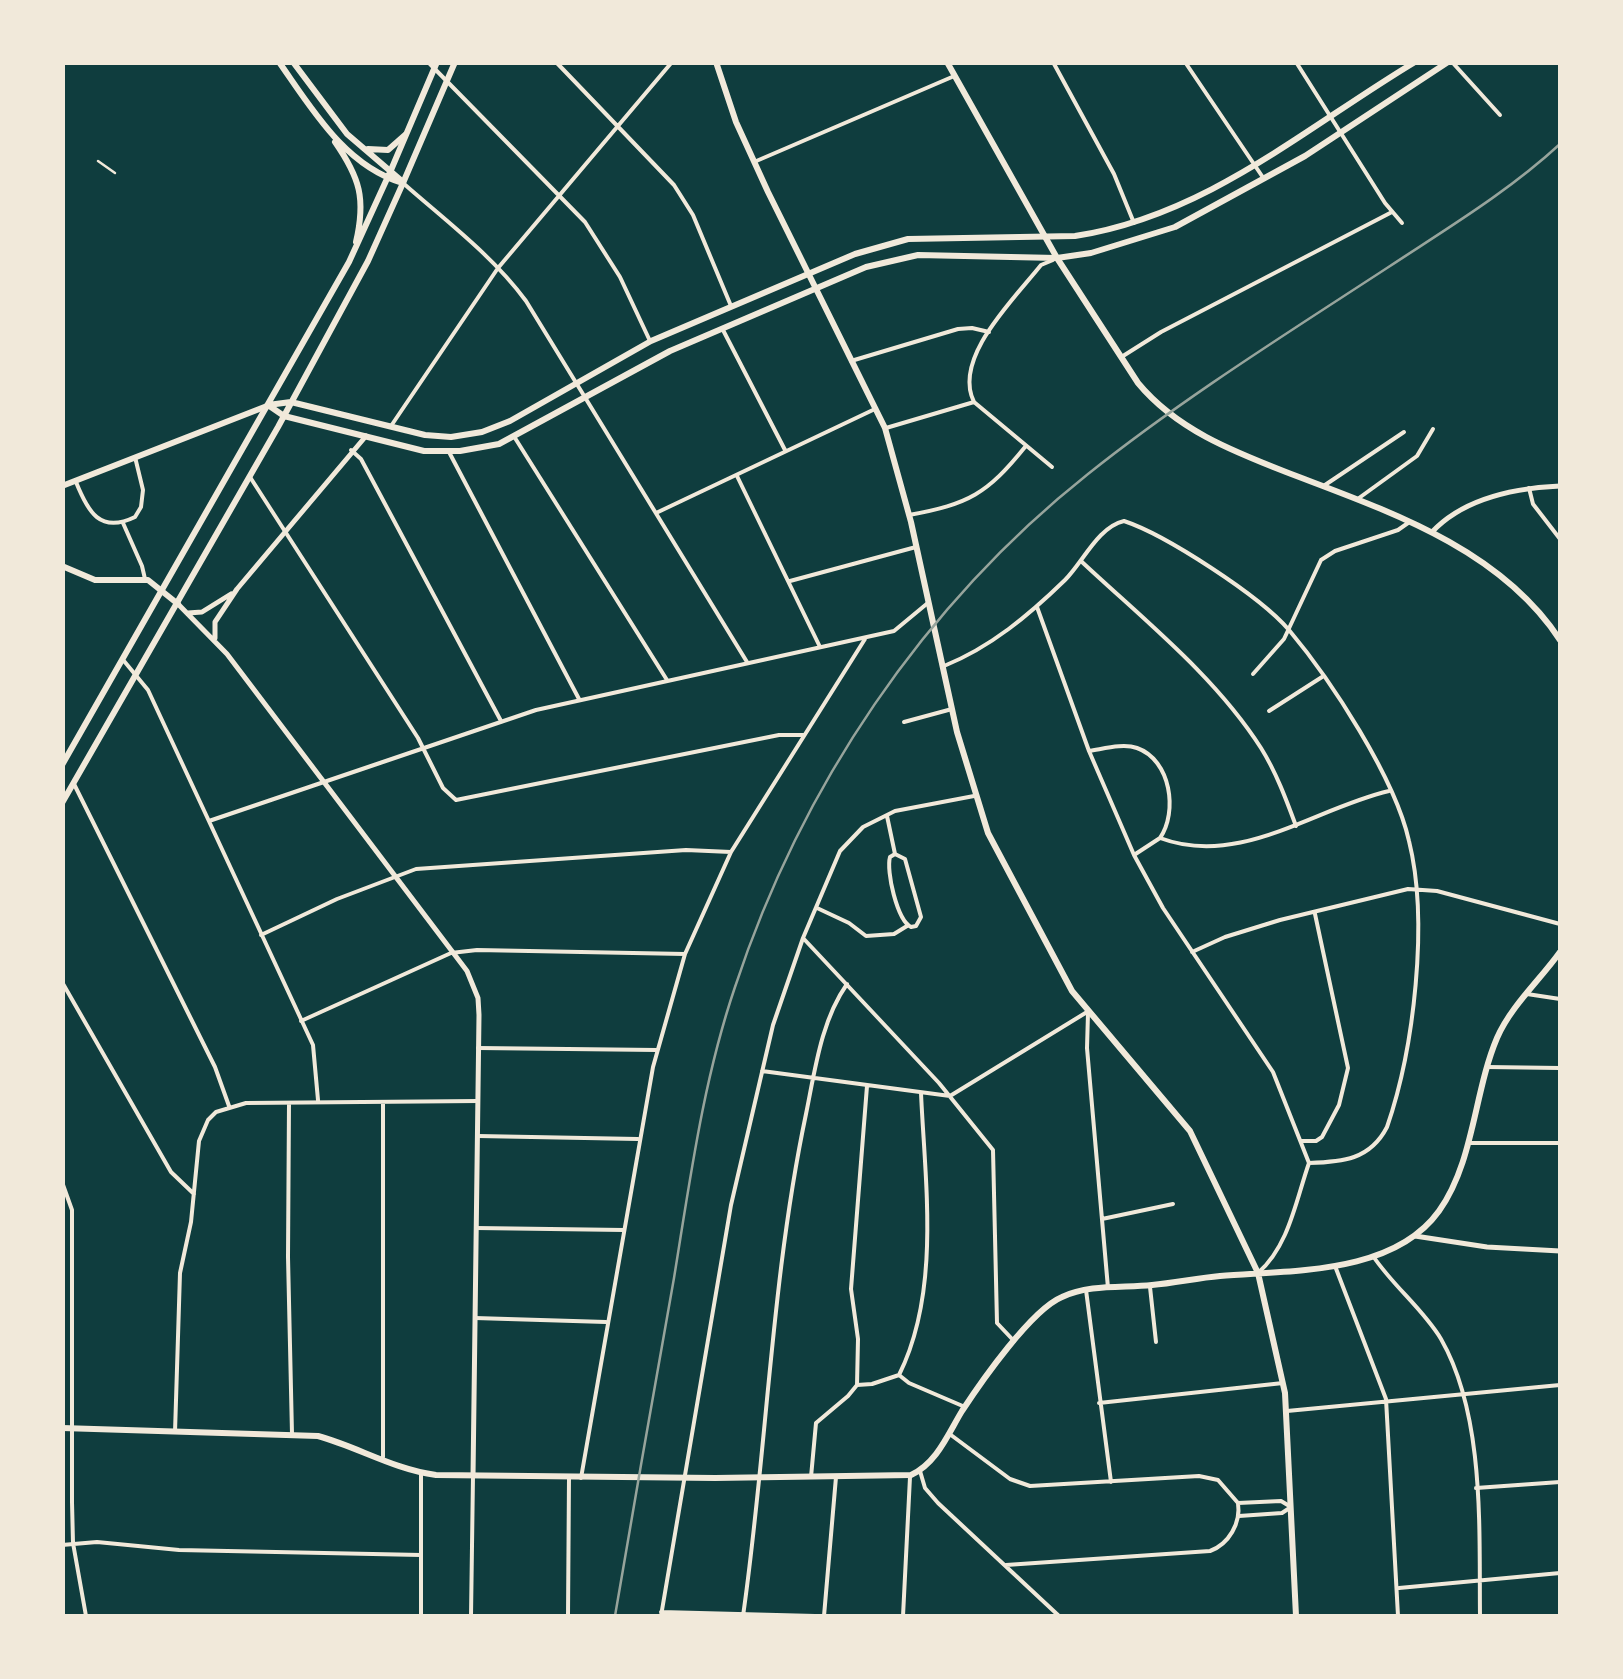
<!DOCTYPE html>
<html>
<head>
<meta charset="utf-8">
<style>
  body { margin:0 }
  #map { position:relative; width:1623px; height:1679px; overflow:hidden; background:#0f3d3e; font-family:Mulish,sans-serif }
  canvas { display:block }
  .frame { position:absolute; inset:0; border:65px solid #f1e9da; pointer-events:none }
</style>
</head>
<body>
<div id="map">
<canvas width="1623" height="1679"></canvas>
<div class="frame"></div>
</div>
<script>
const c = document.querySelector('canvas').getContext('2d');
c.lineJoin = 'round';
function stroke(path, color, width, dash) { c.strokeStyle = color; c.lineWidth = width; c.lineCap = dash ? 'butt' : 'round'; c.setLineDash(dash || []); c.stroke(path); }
stroke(new Path2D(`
  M98 161 115 173`), '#f1e9da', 2.5);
stroke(new Path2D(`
  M428 62 585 222 620 277 650 341
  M556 62 674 185 693 215 731 306
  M1053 62 1114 174 1134 223
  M1185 62 1264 179
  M1296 62 1385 203 1402 223
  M1452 62 1500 115
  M754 162 952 77
  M403 183C446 221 492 255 526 301L747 662
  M723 330 785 450
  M1123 356 1161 332 1392 212
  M851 361 958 329 972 328 989 332
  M974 402 1052 467
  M391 426 498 268 672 62
  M886 428 974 402C952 358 1015 298 1041 265L1053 260
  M515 438 667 680
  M351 450 361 459 501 721
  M449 452 579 699
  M737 476 820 647
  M250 477 418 738 443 788 456 800 779 735H803
  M76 482C88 512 100 534 135 517L141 507 143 490 135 457
  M1325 485 1404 432
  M1529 488 1533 504 1560 539
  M1359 498 1417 456 1433 429
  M656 513 875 409
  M909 515C969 504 987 494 1025 447
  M123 523 142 566 145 579
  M1082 562C1144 620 1215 676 1261 748 1276 772 1286 799 1296 826
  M790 581 916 547
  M1037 607 1089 751 1134 855 1163 908 1273 1072 1309 1163C1296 1200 1289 1246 1258 1273
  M124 661 148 690 313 1045 318 1100
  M944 666C991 647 1029 615 1065 580 1083 562 1098 527 1124 521 1166 535 1260 596 1289 630 1331 680 1395 778 1409 841 1429 921 1414 1049 1387 1127 1370 1160 1342 1162 1309 1163
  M1253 674 1284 639 1321 560 1335 551 1398 530 1408 523
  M1269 711 1322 677
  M904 722 952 709
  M1089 751C1103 749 1123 743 1137 748 1171 760 1178 812 1160 838
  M74 784 215 1067 229 1106
  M887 816 895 854 890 857C886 871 897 920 911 927L916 926 921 917 905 859 895 854
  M209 821 536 710 894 631 929 602
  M1134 855 1160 838C1240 868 1315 808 1389 791
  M817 908 849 923 866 936 894 934 907 926
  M261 935 337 899 416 869 686 850 731 852
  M803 938 939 1083 993 1150 997 1323 1014 1341
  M1192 952 1225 937 1280 920 1408 889 1437 891 1560 924
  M62 982 171 1172 194 1194
  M1527 994 1560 999
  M1088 1013 1087 1048 1108 1288
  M301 1021 451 953 477 950 685 954
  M478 1048 657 1050
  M1487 1067 1560 1068
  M762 1071 950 1096 1087 1012
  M383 1102V1457
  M289 1103 288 1257 292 1434
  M478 1136 638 1139
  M1301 1141H1316L1322 1137 1339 1105 1348 1068 1315 914
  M1471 1143H1560
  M62 1182 72 1210V1502L73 1543 86 1616
  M1102 1219 1173 1204
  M476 1228 624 1230
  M1373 1256C1393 1286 1423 1309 1441 1339 1485 1416 1479 1529 1480 1616
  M1335 1266 1386 1399 1398 1616
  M1150 1287 1156 1342
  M1086 1290 1111 1482
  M475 1318 606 1322
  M899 1375C941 1291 925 1183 921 1093
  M899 1375 909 1383 965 1407
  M857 1385 858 1339 851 1289 867 1086
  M857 1385 872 1384 899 1375
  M1099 1403 1283 1383
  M1287 1411 1560 1385
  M175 1432 180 1273 191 1222 199 1141 208 1120 216 1112 246 1103 478 1101
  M951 1435 1010 1479 1030 1486 1199 1476 1218 1480 1238 1503 1281 1501 1291 1507
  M920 1471 925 1488 938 1503 1059 1616
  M811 1477 816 1423 848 1396 857 1385
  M581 1478 653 1067 685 954 731 852 865 639
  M1476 1488 1560 1482
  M1239 1516 1282 1513 1291 1507
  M62 1545 97 1542 179 1550 421 1555
  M1006 1565 1210 1551C1229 1544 1241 1523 1238 1503
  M1399 1588 1560 1573
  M661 1612 815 1616
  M421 1616V1473
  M471 1616 473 1476
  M568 1616 569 1477
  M661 1616 731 1205 773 1025 803 938 840 851 863 827 895 811 974 796
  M743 1616C767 1449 771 1280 806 1114 815 1070 821 1021 847 984
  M824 1616 836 1477
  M903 1616 910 1477`), '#f1e9da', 4);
stroke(new Path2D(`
  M1432 532C1464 498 1516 488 1560 486
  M178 604 227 654 467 971 478 998 479 1015 473 1476
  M188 613 202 612 231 594
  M215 638V622L237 589 366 436
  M1415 1236 1487 1247 1560 1251`), '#f1e9da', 5);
stroke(new Path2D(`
  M716 62 736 122 768 192 885 428 911 522 957 732 988 833 1072 991 1190 1131 1258 1273 1285 1393 1296 1616
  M947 62 1057 258 1138 383C1176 429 1232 451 1286 472 1385 510 1499 547 1560 640
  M391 170 437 62
  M403 183 455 62
  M62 486 267 406
  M62 566 95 580H148L178 604
  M62 1428 318 1436C358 1447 393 1469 436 1475L715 1478 911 1475C937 1463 948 1434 962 1411 981 1382 1031 1310 1062 1297 1089 1284 1123 1288 1152 1285 1175 1283 1197 1278 1220 1276 1291 1270 1393 1275 1439 1211 1474 1162 1474 1092 1497 1038 1511 1006 1540 980 1560 952`), '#f1e9da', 6);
stroke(new Path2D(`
  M279 62C312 109 345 166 403 183
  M293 62 347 134 403 182
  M335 142C360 178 366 199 356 242
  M368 149 388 150 405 135
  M268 405 284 416 424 451H460L499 444 670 351 866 267 918 255 1057 258 1091 253 1175 227 1305 156 1448 62
  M268 405 291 402 425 435 451 437 482 432 510 421 651 341 855 254 908 239 1075 236C1206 216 1305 128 1415 62
  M62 765 349 262 391 170
  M62 803 278 427 368 261 403 183`), '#f1e9da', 6);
stroke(new Path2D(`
  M615 1616C634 1503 654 1391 674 1278 690 1180 703 1081 735 987 801 787 923 605 1088 474 1182 399 1286 334 1387 268 1446 229 1508 192 1560 144`), '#97a49c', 2.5);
</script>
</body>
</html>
